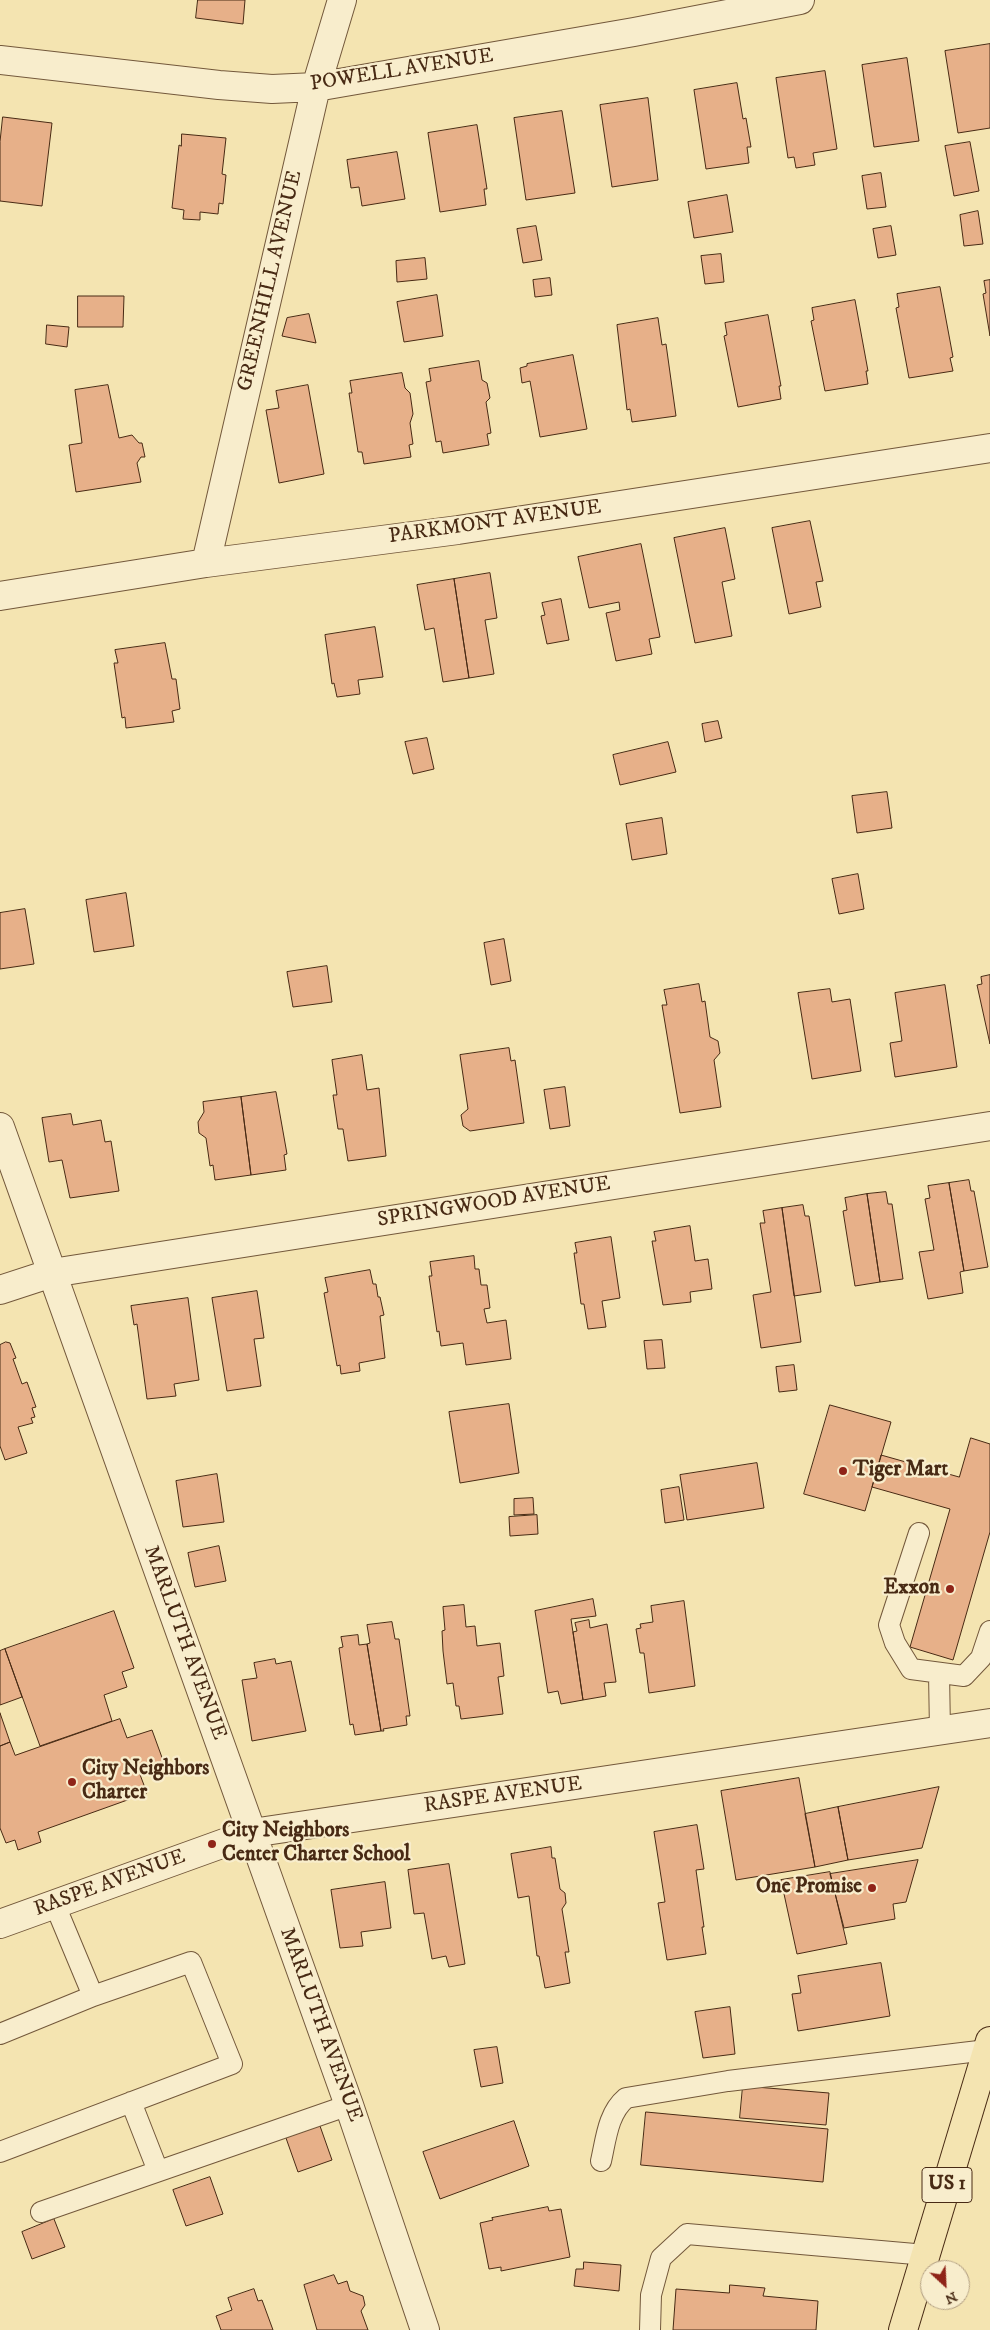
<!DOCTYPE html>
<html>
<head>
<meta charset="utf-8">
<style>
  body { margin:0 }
  #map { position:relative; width:990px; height:2330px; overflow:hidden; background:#f4e4b1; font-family:"IM FELL DW Pica",serif }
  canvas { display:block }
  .north { position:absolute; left:920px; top:2260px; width:50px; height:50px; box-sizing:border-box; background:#f8edcc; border:1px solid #b29f82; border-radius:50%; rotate:155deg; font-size:14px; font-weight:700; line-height:20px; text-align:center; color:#482a14 }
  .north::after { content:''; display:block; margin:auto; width:18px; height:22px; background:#8f2418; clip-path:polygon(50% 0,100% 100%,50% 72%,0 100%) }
</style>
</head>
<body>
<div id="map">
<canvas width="990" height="2330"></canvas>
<div class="north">N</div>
</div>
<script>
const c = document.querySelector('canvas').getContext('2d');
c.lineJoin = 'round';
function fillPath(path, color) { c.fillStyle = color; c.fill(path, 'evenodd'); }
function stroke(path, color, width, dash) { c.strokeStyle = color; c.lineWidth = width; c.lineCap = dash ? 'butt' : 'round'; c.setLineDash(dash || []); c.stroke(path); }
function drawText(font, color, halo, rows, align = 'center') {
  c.font = font + ' "IM FELL DW Pica",serif'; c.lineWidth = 4.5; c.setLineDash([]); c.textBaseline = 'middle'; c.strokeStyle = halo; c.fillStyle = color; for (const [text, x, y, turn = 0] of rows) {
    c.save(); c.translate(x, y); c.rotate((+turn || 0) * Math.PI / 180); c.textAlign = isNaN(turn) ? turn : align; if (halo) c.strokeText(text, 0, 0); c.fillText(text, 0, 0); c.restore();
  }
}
const building = new Path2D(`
  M198 0H245L243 24 196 18Z
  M990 44V128L958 133 945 51Z
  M907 58 919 141 874 147 862 65Z
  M825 71 837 149 813 153 815 165 796 168 794 157 788 158 776 78Z
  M737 83 743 119 746 118 751 147H747L749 163 706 169 694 90Z
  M648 98 658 180 612 187 600 105Z
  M562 111 575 193 526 200 514 118Z
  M3 117 52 123 42 206 0 201V142Z
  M477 125 487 189H484L486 205 440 212 428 133Z
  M182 134 226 138 222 174 226 175 223 204 219 203 218 214 200 212V220L183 219 184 210 172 208 179 145 181 146Z
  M970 142 979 191 954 196 945 146Z
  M397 152 405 199 362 206 359 187 351 188 347 160Z
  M881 173 886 207 867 209 862 176Z
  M727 195 733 232 694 238 688 202Z
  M978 211 983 244 964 246 960 215Z
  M536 226 542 260 523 263 517 229Z
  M891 226 896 255 878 258 873 229Z
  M721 254 724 282 705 284 701 256Z
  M425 258 427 279 397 282 396 261Z
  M550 278 552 295 535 297 533 280Z
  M990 280V336L983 294 986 293 984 281Z
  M940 287 953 357 950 358 953 371 909 378 896 308 899 307 897 294Z
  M437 295 443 336 404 342 397 302Z
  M78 296H124L123 327H78Z
  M855 300 868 371H866L868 384 825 391 811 321 814 320 812 308Z
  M309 314 316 343 282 336 287 318Z
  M768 315 781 386H779L781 399 738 407 724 336 727 335 725 323Z
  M658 318 662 345 666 344 676 416 632 422 630 409 627 410 617 325Z
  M47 325 69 327 67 347 46 344Z
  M573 355 587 429 540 437 530 381 522 383 520 368 527 366V364Z
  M479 361 482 380 487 383 490 398 486 402 491 433 487 434 489 445 443 453 441 441 436 442 426 382 431 381 429 369Z
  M402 373 405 388 410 393 413 414 410 423 413 444 409 445 411 457 364 464 362 452H358L349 393H352L350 381Z
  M108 385 119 438 132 435 139 443H142L145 457H141L137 463 141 482 76 492 69 445 82 443 75 390Z
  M308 385 324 474 279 483 266 410 279 408 276 391Z
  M810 521 823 581 816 582 821 607 789 614 772 528Z
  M725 528 735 579 722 582 732 636 695 643 674 538Z
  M641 544 660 637 649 639 652 654 616 661 606 613 620 610 619 602 589 608 578 557Z
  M490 573 497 618 485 620 494 674 469 678 454 579Z
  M454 579 469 678 443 682 434 628 425 630 417 585Z
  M561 599 569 640 547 644 541 616 545 615 542 603Z
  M375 627 383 677 358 680 360 694 337 697 334 683 332 684 325 635Z
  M165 643 172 679H176L180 709 172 711 174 722 126 728 125 717 122 718 114 663H118L115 650Z
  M718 721 722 738 705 742 702 724Z
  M427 738 434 769 413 774 405 742Z
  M668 742 676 772 620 785 613 755Z
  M887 792 892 828 857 833 852 796Z
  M662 818 667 854 632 860 626 824Z
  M858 874 864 909 839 914 832 879Z
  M126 893 134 946 94 952 86 900Z
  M25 909 34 964 0 969V913Z
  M504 939 511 981 491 985 484 943Z
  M327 966 332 1002 293 1007 287 972Z
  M990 975V1044L977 985 982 984 981 977Z
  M699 984 702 1002 705 1001 710 1037 718 1041 720 1053 714 1060 721 1107 680 1113 662 1005H667L664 990Z
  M945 985 957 1067 895 1077 890 1043 902 1041 895 993Z
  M830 989 832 1002 850 999 861 1071 812 1079 798 993Z
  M509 1048 511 1061 515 1060 524 1123 470 1131 463 1126 461 1115 468 1109 460 1055Z
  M362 1055 367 1090 379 1088 386 1156 348 1161 343 1129H338L333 1095H337L332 1060Z
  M565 1087 570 1126 550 1129 544 1090Z
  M276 1092 287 1154 284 1155 286 1170 251 1175 241 1097Z
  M241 1097 251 1175 215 1180 213 1165 210 1166 206 1138 199 1133 198 1122 204 1112 203 1102Z
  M71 1114 73 1125 101 1120 105 1142 111 1141 119 1191 70 1198 62 1160 49 1162 42 1118Z
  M969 1180 971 1191H974L988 1267 964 1271 949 1183Z
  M949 1183 964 1271 960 1272 963 1293 928 1299 919 1252 934 1250 925 1199 930 1198 928 1186Z
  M886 1192 888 1204H892L903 1279 880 1282 867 1194Z
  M867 1194 880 1282 855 1286 843 1211 847 1210 845 1198Z
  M803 1205 805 1216H809L821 1292 794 1296 782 1208Z
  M782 1208 801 1342 761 1348 753 1295 771 1292 760 1223H765L763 1211Z
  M690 1226 695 1261 708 1259 712 1289 690 1292 691 1302 663 1305 652 1241H656L654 1232Z
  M611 1237 620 1298 602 1301 606 1327 588 1329 584 1304H581L574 1253H577L575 1243Z
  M474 1256 475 1269H479L481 1285H487L490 1308 484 1309 487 1323 506 1320 511 1359 466 1365 463 1343 441 1346 439 1331 437 1332 429 1276H432L430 1262Z
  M370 1270 373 1284H376L378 1297H380L384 1315 380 1316 385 1358 359 1363 360 1371 341 1374 340 1365 337 1366 324 1293 328 1292 325 1278Z
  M257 1291 264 1338 254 1339 261 1386 227 1391 212 1298Z
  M188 1298 199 1380 174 1384 176 1396 147 1399 137 1324 134 1325 131 1306Z
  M662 1340 665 1368 647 1369 644 1341Z
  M6 1342 10 1343 16 1358 13 1359 22 1384 27 1382 36 1407 32 1408 35 1417 31 1418 33 1423 18 1427 27 1453 5 1460 0 1446V1345Z
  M794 1365 797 1390 779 1392 776 1367Z
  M509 1404 519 1473 460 1483 449 1412Z
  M830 1405 891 1422 865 1511 804 1494Z
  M971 1438 990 1444V1532L953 1660 910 1647 950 1509 872 1487 881 1455 959 1477Z
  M757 1463 764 1508 687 1520 680 1475Z
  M217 1474 224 1522 183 1527 176 1481Z
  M679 1487 684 1520 665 1523 661 1490Z
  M533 1498 534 1514 514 1515V1499Z
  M537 1515 538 1534 510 1536 509 1517Z
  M219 1546 226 1581 195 1587 188 1553Z
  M593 1599 596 1616 571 1619 583 1700 561 1704 558 1691 548 1693 535 1611Z
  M684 1601 695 1686 649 1693 644 1653H640L636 1629 641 1628 640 1624 653 1622 651 1606Z
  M464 1605 466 1627 475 1626 477 1646 500 1643 504 1676 498 1677 503 1714 461 1719 459 1706H456L453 1683 447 1684 443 1651 442 1631 445 1630 443 1607Z
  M114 1611 134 1668 122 1672 127 1687 104 1695 112 1721 40 1746 5 1649Z
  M589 1620 590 1628 607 1624 616 1682 604 1683 606 1696 583 1700 573 1632 577 1631 575 1623Z
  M392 1622 395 1639H399L410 1716H406L407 1725 383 1729 384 1731H381L367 1644 370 1643 367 1625Z
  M358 1635 359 1645 367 1644 381 1731 355 1735 353 1724 350 1725 339 1648 343 1647 341 1637Z
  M5 1649 22 1697 0 1705V1651Z
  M275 1659 276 1664 291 1661 306 1731 252 1741 242 1680 257 1678 254 1663Z
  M0 1713 10 1742 0 1746Z
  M120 1719 127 1738 152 1730 164 1763 139 1772 147 1793 38 1832 41 1842 18 1850 15 1840 6 1843 0 1828V1746L10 1742 15 1755Z
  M799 1778 815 1867 736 1880 721 1791Z
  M939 1787 922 1848 848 1860 838 1807Z
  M838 1807 848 1860 815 1867 805 1814Z
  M697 1825 704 1869 696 1870 704 1927H702L706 1954 667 1960 658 1903 665 1902 654 1832Z
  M551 1847 552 1858H555L560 1889 565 1893 566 1903 562 1909 569 1952H565L570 1983 545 1988 539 1956H537L529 1896 518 1898 511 1854Z
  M918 1860 906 1902 893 1904 895 1919 844 1928 830 1874Z
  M449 1864 465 1964 449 1967 446 1956 432 1959 424 1913 414 1914 408 1870Z
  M830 1872 847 1944 797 1954 781 1880Z
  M385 1882 391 1928 361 1932 363 1946 340 1948 331 1890Z
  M881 1963 890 2016 798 2031 792 1994 801 1993 798 1976Z
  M730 2007 735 2054 703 2058 695 2012Z
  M497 2047 503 2083 481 2087 474 2050Z
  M743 2086 829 2093 826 2125 740 2118Z
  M646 2112 828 2129 823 2182 641 2165Z
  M514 2121 529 2166 440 2199 423 2152Z
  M320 2126 332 2160 298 2172 286 2138Z
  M210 2177 223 2214 186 2226 173 2190Z
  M548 2207 549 2211 561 2209 570 2257 501 2271V2267L489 2269 480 2223 493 2220 492 2218Z
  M54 2219 65 2247 32 2259 22 2232Z
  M584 2262 621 2265 619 2291 574 2286 576 2269H583Z
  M334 2275 338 2284 347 2281 350 2291 363 2296 365 2305 361 2311 368 2330H317L304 2285Z
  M730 2285 765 2288 763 2296 818 2301 816 2330H673L676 2289 729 2293Z
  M254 2289 258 2301 262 2300 273 2330H221L216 2316 232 2310 228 2298Z`);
fillPath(building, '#e7b089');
stroke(building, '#482a14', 1);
const lane = new Path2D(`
  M919 1533 889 1625 895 1643 911 1669 964 1676 981 1658 990 1631
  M939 1673 940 1731
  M55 1905 93 1996
  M0 2034 93 1996 191 1962 232 2064 0 2152
  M131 2102 158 2171
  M601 2161C606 2139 608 2113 626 2098L728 2081 987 2050
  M41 2212 349 2105
  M650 2330 651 2295 661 2258 687 2234 926 2255`);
const street = new Path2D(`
  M0 60 219 85 272 89 316 87 634 32 800 0
  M206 563 316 87 342 0
  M0 596 206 563 458 530 990 448
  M0 1127 349 2105 425 2330
  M0 1290 52 1273 990 1126
  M0 1924 252 1833 990 1723`);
const primary = new Path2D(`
  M903 2330 990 2041`);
stroke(lane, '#73583b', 22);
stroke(street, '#73583b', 30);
stroke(primary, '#482a14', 30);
stroke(lane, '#f8edcc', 20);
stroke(street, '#f8edcc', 28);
stroke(primary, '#f4e4b1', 28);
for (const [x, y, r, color] of [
  [843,1471,5,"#8f2418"],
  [950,1589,5,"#8f2418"],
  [72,1782,5,"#8f2418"],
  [212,1844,5,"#8f2418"],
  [872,1888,5,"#8f2418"]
]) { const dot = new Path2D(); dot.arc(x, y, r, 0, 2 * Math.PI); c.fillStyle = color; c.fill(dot); stroke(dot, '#f8edcc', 2); }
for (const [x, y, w] of [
  [947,2185,50]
]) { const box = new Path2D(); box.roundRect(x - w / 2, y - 17.5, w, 35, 4); c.fillStyle = '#f8edcc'; c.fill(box); stroke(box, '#482a14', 1); }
drawText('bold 20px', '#482a14', null, [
  ["US 1",947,2185]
]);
drawText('21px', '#482a14', '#f8edcc', [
  ["POWELL AVENUE",402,71,-9],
  ["GREENHILL AVENUE",271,281,-77],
  ["PARKMONT AVENUE",495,523,-8],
  ["SPRINGWOOD AVENUE",494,1203,-9],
  ["MARLUTH AVENUE",184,1643,70],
  ["RASPE AVENUE",503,1796,-8],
  ["RASPE AVENUE",110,1884,-20],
  ["MARLUTH AVENUE",320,2025,70]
]);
drawText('bold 21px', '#482a14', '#f8edcc', [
  ["Tiger Mart",853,1471],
  ["Exxon",940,1589,"right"],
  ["City Neighbors",82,1770],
  ["Charter",82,1794],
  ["City Neighbors",222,1832],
  ["Center Charter School",222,1856],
  ["One Promise",862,1888,"right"]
], 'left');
</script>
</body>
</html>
